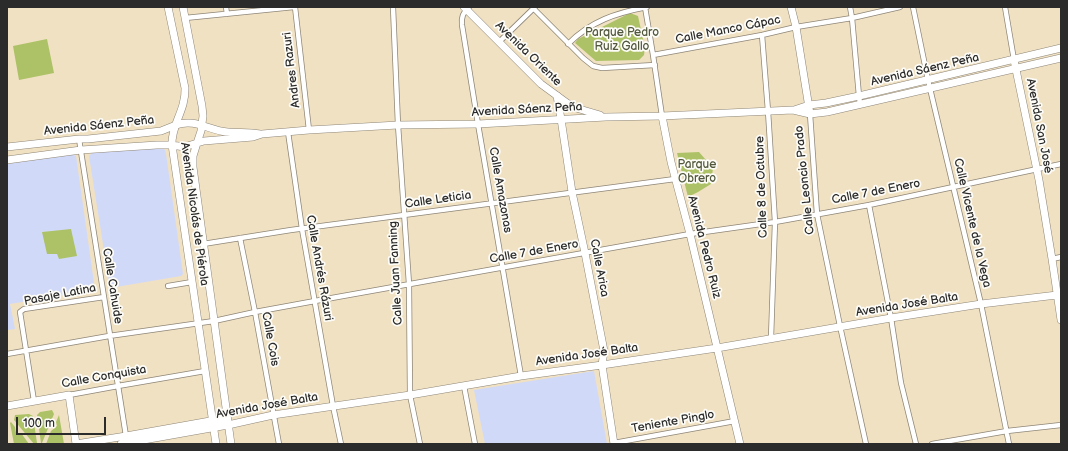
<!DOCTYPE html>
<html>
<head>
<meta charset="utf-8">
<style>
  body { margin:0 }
  #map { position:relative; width:1068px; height:451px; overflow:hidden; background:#f0e1c3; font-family:"Balsamiq Sans",sans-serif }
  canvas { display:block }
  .frame { position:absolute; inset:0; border:8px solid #2b2b2b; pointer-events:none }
  .scale { position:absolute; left:16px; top:417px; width:90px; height:18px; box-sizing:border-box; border:2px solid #2b2b2b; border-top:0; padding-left:5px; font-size:12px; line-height:14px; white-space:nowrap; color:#2b2b2b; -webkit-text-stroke:3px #fdfcf7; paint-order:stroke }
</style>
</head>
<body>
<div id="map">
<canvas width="1068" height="451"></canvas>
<div class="frame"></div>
<div class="scale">100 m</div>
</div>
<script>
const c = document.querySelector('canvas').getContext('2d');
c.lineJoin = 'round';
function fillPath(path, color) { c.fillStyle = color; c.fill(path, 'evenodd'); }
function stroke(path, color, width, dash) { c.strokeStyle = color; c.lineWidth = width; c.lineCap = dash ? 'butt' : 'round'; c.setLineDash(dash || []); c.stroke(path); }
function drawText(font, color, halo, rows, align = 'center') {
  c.font = font + ' "Balsamiq Sans",sans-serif'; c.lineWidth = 3.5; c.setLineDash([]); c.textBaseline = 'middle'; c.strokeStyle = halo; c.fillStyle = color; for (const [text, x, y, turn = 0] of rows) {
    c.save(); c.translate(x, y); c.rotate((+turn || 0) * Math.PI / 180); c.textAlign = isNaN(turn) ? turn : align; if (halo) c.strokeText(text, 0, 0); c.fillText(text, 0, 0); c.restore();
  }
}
fillPath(new Path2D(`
  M160 147 165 150 166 154 183 274 181 276 110 288 89 156 92 153Z
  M72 154 76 156 95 290 10 304 15 329 7 330V164Z
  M594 371 607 444H485L474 390Z`), '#d1d9f9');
fillPath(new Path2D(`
  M630 13 638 16 645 48 644 55 639 60 596 61 575 43 578 39Z
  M47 39 54 73 19 80 13 46Z
  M699 152 713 168 711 184 698 192 688 197 677 153Z
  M71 229 77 256 59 259 57 254H47L42 232Z
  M52 410 54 414 42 443H41L37 415 40 412Z
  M29 414 33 416 37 443 34 444 14 420 15 415Z
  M59 415 64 444H46L51 431 57 426 56 422Z
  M11 422 15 427 16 433H21L29 444H14L10 423Z`), '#adc266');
const street = new Path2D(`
  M226 7 227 14
  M295 7 309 130
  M393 7 398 125 409 284 410 395 420 444
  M469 7C463 13 461 17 462 25L478 124 521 376
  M645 7 653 55 662 116
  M850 7 852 18 859 96 860 104
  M913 7 928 80 981 304 1009 444
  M1005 7 1014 60
  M533 8 583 58 593 66 602 68 655 65
  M185 18 294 7
  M762 35 768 111 775 222 771 338
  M499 42 535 7
  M568 44C591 21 616 13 647 7
  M653 55 762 35 796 27 852 18 900 7
  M810 114 817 214 840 326 866 444
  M288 132 302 229 333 406 341 444
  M79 139 126 436
  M869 205 891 318 901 383 916 444
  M240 238 255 312 279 444
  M203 244 291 230 675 179
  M1052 259 1061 257
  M168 286 192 282
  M7 354 109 336 214 321 255 312 315 301 690 234 775 222 869 205 1061 164
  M464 386 475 444
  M69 395 118 386 205 371
  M34 401 20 312 24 309 104 297
  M614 443 735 421
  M932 444 1007 431 1061 425`);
const secondary = new Path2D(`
  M791 7 796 27 810 114
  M1014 60 1039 180 1052 259 1061 320
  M557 96 561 119 572 192 585 253 604 351 602 365 614 444
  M662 116 671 162 690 234 740 444
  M7 147 79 139H88L161 131 176 125
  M7 160 81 150 157 145H172
  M7 406 69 395 76 444
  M76 444 126 436 227 418
  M121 444 228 425 273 415 410 395 521 376 602 365 717 348 891 318 981 304 1057 295`);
const primary = new Path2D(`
  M168 7 185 88C186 110 171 125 172 145L216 444
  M183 7 202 106 203 116 201 131 197 143 193 156V167L231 444
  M464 7 541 84 567 103 576 108 600 115
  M794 110 809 105 826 103 859 96 1061 48
  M176 125C196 118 209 131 228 132 239 133 249 132 260 134
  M172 145 184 147 204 141 253 137 262 134 309 130 398 125 478 124 606 117 662 116 793 110 810 114 827 112 1061 58`);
stroke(street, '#8e8677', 6);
stroke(secondary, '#8e8677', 8);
stroke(primary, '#8e8677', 8);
stroke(street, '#fff', 4.5);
stroke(secondary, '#fff', 7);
stroke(primary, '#fff', 7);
drawText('12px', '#2b2b2b', '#fdfcf7', [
  ["Calle Manco Cápac",728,30,-11],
  ["Avenida Oriente",528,54,44],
  ["Andres Razuri",292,70,-97],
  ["Avenida Sáenz Peña",925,70,-13],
  ["Avenida Sáenz Peña",527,110,-3],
  ["Avenida Sáenz Peña",99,126,-6],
  ["Avenida San José",1039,126,79],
  ["Calle Leoncio Prado",805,180,-96],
  ["Calle 8 de Octubre",762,187,-92],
  ["Calle Amazonas",500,190,80],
  ["Calle 7 de Enero",876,192,-11],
  ["Calle Leticia",438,200,-8],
  ["Avenida Nicolás de Piérola",194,214,82],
  ["Calle Vicente de la Vega",972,223,77],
  ["Avenida Pedro Ruiz",704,247,76],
  ["Calle 7 de Enero",534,252,-10],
  ["Calle Andrés Rázuri",319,268,80],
  ["Calle Arica",599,268,79],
  ["Calle Juan Fanning",396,273,-93],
  ["Calle Cahuide",112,286,81],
  ["Pasaje Latina",60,295,-11],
  ["Avenida José Balta",907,305,-9],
  ["Calle Cois",270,339,80],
  ["Avenida José Balta",587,355,-8],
  ["Calle Conquista",104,377,-10],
  ["Avenida José Balta",267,406,-10],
  ["Teniente Pinglo",673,422,-10]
]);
drawText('12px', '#52583d', '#fdfcf7', [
  ["Parque Pedro",622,33],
  ["Ruiz Gallo",622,47],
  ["Parque",697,165],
  ["Obrero",697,179]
]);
</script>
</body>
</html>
